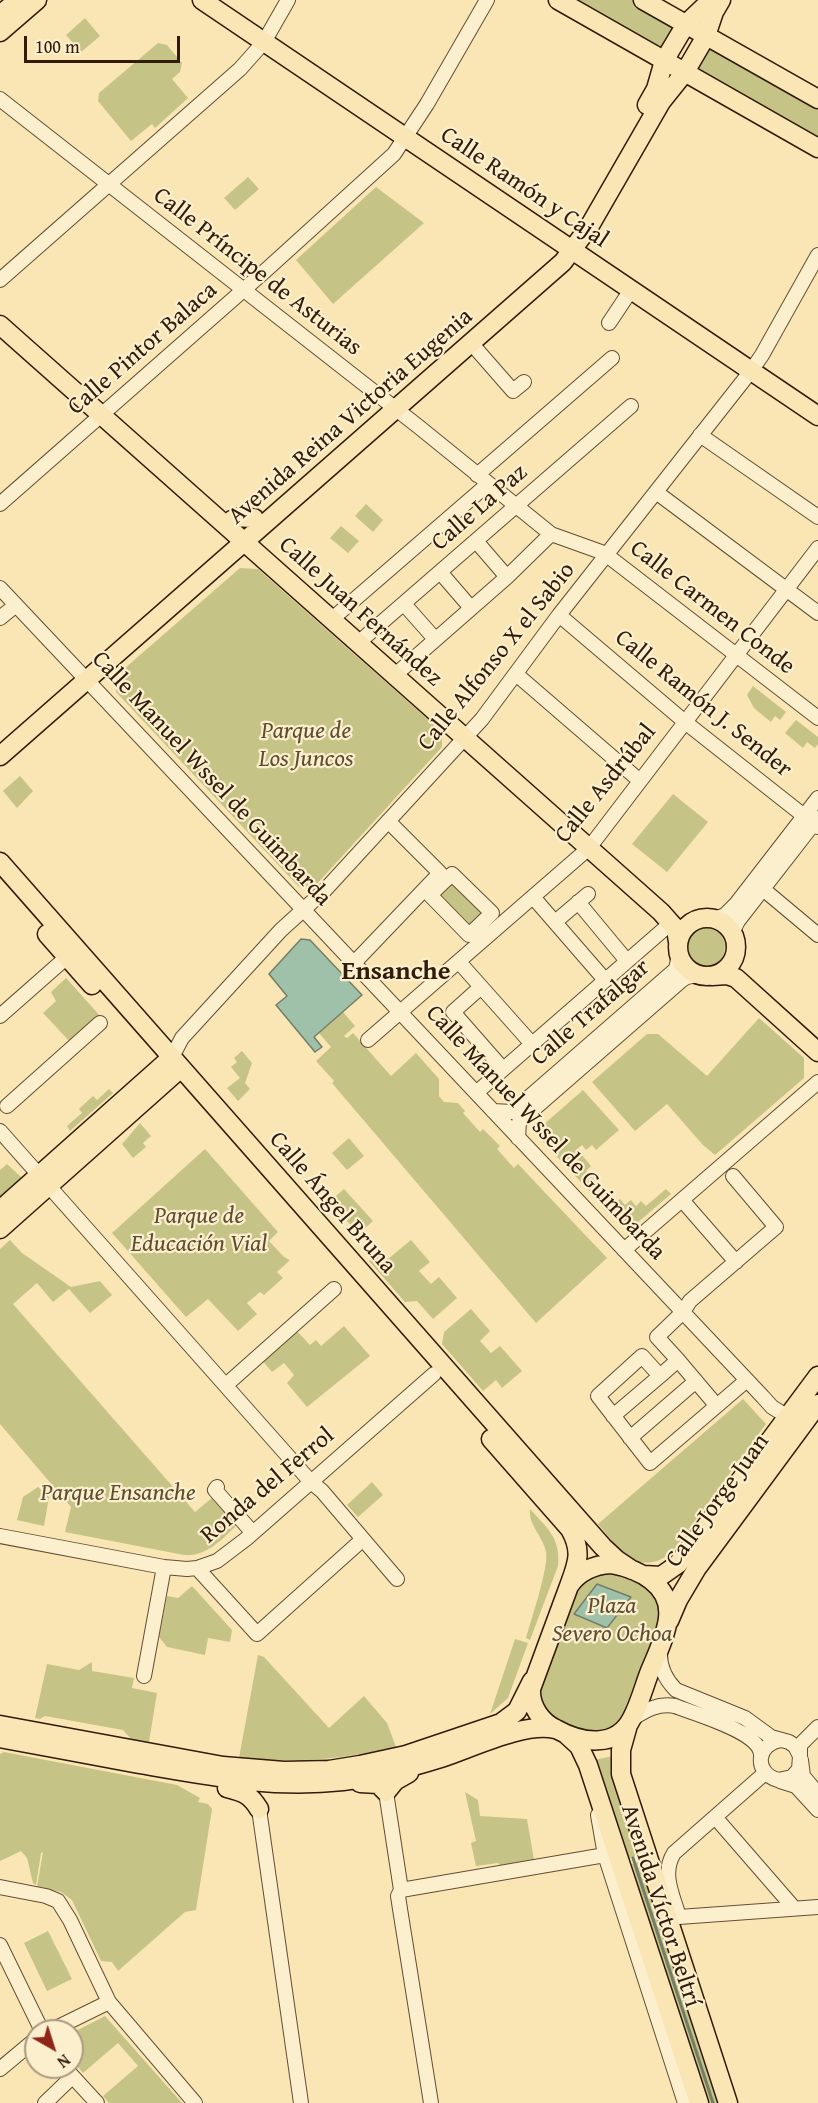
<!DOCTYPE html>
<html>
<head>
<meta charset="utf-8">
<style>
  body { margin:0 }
  #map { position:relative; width:818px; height:2103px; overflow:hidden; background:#fae6b4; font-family:"Gentium Book Plus",serif }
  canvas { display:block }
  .north { position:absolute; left:24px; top:2019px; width:60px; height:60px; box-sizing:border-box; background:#fcefce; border:2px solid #ab9a80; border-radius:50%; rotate:141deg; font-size:16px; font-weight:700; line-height:24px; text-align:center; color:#311b0a }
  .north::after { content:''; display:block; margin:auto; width:21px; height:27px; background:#8f2418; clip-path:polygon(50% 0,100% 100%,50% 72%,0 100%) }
  .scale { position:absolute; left:24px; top:36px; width:156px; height:27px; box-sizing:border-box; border:3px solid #311b0a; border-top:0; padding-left:8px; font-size:18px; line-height:21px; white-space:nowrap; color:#311b0a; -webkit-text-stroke:4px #fcefce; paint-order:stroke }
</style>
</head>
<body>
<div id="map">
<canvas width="818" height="2103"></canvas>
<div class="north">N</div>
<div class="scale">100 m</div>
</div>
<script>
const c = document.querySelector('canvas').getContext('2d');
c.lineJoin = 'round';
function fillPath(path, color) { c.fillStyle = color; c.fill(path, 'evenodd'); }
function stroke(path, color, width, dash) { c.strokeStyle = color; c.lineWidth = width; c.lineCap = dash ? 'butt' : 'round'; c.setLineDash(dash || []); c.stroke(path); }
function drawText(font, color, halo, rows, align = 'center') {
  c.font = font + ' "Gentium Book Plus",serif'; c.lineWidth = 4.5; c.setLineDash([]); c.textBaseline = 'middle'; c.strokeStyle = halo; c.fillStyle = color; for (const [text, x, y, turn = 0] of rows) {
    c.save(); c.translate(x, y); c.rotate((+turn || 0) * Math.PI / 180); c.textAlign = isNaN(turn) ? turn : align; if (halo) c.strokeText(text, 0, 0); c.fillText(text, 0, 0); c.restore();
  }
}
fillPath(new Path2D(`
  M558 0H643L686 24 664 61Z
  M85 18 100 36 81 52 66 35Z
  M706 36 818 99V148L685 72Z
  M158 43 167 45 182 63 180 72 172 79 188 98 155 128 152 124 131 141 98 101 99 93Z
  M248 177 259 189 235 210 224 198Z
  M376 187 424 223 333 304 296 260Z
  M366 504 383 520 373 532 355 516Z
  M341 526 359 541 348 553 330 538Z
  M240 568 258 569 442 732V747L315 886 299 887 116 692 117 675Z
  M753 686 786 712 780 720 775 716 771 722 754 708 747 695Z
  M796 720 818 737V744L815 748 807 742 803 748 785 733Z
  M20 776 33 791 17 808 3 791Z
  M673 794 708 822 667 872 632 844Z
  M452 874 492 913 469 935 430 895Z
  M687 947a19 19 0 1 1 38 0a19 19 0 1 1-38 0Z
  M66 978 102 1018 72 1044 43 1013 56 1001 51 992Z
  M343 1012 355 1026 344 1036 347 1038 353 1033 391 1076 416 1053 439 1079V1096L444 1102 458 1103 465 1111 463 1113 480 1132 483 1129 500 1146 497 1149 514 1168 518 1164 607 1258 536 1323 332 1083 334 1081 316 1061 331 1047 319 1033Z
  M759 1018 804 1058V1078L715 1155 703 1145 667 1104 635 1131 592 1082 647 1034H658L707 1076Z
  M242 1051 252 1063 245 1083 250 1089 238 1101 227 1088 240 1078 231 1067 237 1062 234 1058Z
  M109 1089 113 1093 70 1131 67 1126 82 1113 79 1109 93 1096 97 1100Z
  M583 1090 619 1130 596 1150 592 1145 586 1150 582 1145 577 1149 591 1166 586 1171 615 1203 620 1199 625 1205 631 1200 636 1206 641 1201 646 1206 666 1189 671 1194 637 1223 618 1221 542 1141 543 1125Z
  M140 1123 151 1136 143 1143 146 1147 133 1158 122 1144Z
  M349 1138 364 1156 347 1170 332 1153Z
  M205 1149 278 1232 269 1241 284 1257 290 1260 277 1272 283 1278 264 1295 260 1292 247 1303 257 1314 238 1331 208 1299 186 1317 112 1233Z
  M7 1164 21 1177V1180L0 1198V1170Z
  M344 1189 373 1221 358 1234 330 1201Z
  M10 1240 22 1253 71 1287 100 1281 112 1295 90 1313 69 1289 53 1302 37 1283 13 1304 195 1512 213 1497 237 1525C222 1539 207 1557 184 1555L65 1532 71 1507 0 1424V1249Z
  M411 1240 430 1262 419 1271 431 1284 439 1277 457 1298 433 1319 417 1301 405 1302 369 1261 382 1252 388 1259Z
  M471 1309 490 1331 480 1341 491 1353 500 1346 522 1371 502 1388 496 1380 483 1391 442 1344 444 1332Z
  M344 1326 370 1356 307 1407 287 1383 294 1375 284 1363 272 1372 260 1358 294 1328 310 1345 316 1340 321 1346Z
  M743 1399 766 1424 672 1552C639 1579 619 1549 598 1524Z
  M372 1482 383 1495 358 1517 347 1505Z
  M38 1487 49 1497 44 1526 17 1520 23 1497Z
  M530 1509C547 1528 561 1538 558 1566L530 1640 526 1638C531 1620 549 1567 546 1552 543 1536 528 1525 530 1509Z
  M587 1569 644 1575 669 1616 616 1735 555 1729 531 1689 532 1681Z
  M192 1586 232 1630 230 1642 208 1638 205 1655 167 1647 159 1637 167 1596 178 1598Z
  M515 1639 528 1643 508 1698 490 1714Z
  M258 1655 264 1657 329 1728 364 1696 387 1723 396 1747C344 1759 293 1764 239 1758Z
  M92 1662V1671L134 1678 132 1688 157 1693 149 1742 131 1739 123 1730 45 1716 40 1719 35 1718 47 1664 79 1670Z
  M4 1752 177 1785 200 1798 198 1802 208 1804 212 1809 196 1910 185 1912 118 1971 112 1962 101 1961 72 1900 61 1892 37 1887 43 1852 41 1853 36 1885 33 1883 27 1858 21 1851 0 1861V1754Z
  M613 1756 638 1854 632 1858 627 1857 594 1760Z
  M465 1792 478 1800 480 1816 527 1819 534 1860 500 1865 498 1863 476 1866 471 1843 476 1841Z
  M648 1858 728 2103H699L628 1888 638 1885 632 1864Z
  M48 1931 72 1979 47 1991 24 1943Z
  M105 2016 182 2103H109L103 2096 138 2066 118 2043 83 2073 72 2060V2033Z`), '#c6c387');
const water = new Path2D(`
  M301 939 310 940 362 995 314 1037 322 1047 315 1052 276 1005 287 996 269 974Z
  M597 1584 631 1597 607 1628 574 1614Z`);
fillPath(water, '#9fc0a9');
stroke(water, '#737e69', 1.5);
stroke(new Path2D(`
  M633 1858 713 2103`), '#737e69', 3);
const minor = new Path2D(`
  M0 99 419 427 551 534 604 553 818 718
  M0 280 240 69 264 42 288 0
  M609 323 631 290
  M471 343 513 391 524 382
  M700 435 818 517
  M477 475 612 358
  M656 492 818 613
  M0 504 265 271 394 154 427 104 487 0
  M476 541 507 577
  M440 572 471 608
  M0 588 763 1397 772 1407 788 1417
  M404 604 435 639
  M559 615 685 722 818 827
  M0 618 16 605
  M332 619 488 484
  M358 643 631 406
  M516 674 640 781
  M395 675 507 577 551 534
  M452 874 492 913 469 935 430 895Z
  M757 884 818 935
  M533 897 605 980
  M578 902 627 961
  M714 919 725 915 736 904 818 798
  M555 922 588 894
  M734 937V929L738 921 818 818
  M459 962 532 1044
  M354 963 440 873 388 821
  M481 987 453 1012 503 1069
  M0 1016 67 957
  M368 1040 589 848 818 548
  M172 1057 182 1038 281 930 324 891 482 719 559 615 751 371 762 355 818 255
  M476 1093 671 923
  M7 1106 100 1023
  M493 1111 512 1112 676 969 679 955
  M0 1131 311 1482 322 1491 397 1579
  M518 1138 519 1122 682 980 687 977 698 975
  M733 1176 776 1227 690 1301 683 1312 657 1337 678 1360 660 1376 642 1356 598 1396 650 1463 747 1380
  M682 1200 736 1262
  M624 1250 818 1082
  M678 1360 716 1405
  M226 1385 334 1289
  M613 1416 660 1376
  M630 1438 696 1381
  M217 1487 215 1490 253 1533
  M0 1536 164 1567 187 1569 197 1568 217 1561 246 1539 434 1374
  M197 1568 257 1634 362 1540
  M660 1650C659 1666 665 1679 676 1690L745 1718 771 1737 789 1742 795 1746 800 1756 799 1769 792 1777 778 1780C753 1773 756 1743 782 1740
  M144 1676 164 1567
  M632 1719C646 1710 658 1703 675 1706 695 1714 762 1732 761 1756
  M800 1754V1745L818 1727
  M801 1760 803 1776 818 1794
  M765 1773 674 1853C661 1874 673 1895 679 1917L818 1907
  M780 1781 796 1786 818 1810
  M386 1792 401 1890 398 1896 400 1909 431 2103
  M259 1809 301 2103
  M598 1815 605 1855 685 2103
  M715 1817 794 1908
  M0 1887 46 1896 58 1901 70 1920 109 2002 195 2103
  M401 1890 605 1855
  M0 1945 42 2031
  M50 2031 109 2002
  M64 2067 97 2103
  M0 2069 36 2039
  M45 2103 72 2077`);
const major = new Path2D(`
  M202 0 818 416
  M558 0 818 148
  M643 0 818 99
  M0 15 18 0
  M0 32 37 0
  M647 105 656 89 664 61 686 24 705 6 709 0
  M0 325 661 912 676 929 678 942
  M228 527C232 514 243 518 254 518
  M0 756 563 262 589 227 661 102 685 72 706 36 714 12 721 0
  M0 862 603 1547 617 1560 632 1570
  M678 947a29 29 0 1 1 58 0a29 29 0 1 1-58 0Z
  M47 934 92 985
  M712 976 727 975 736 978 818 1052
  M0 1210 172 1057
  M0 1229 181 1068
  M491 1439 570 1529C583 1552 577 1564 569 1586
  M611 1564C639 1569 672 1585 668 1618 666 1636 657 1654 650 1671 644 1686 640 1703 632 1718 617 1749 581 1743 556 1729 541 1722 530 1706 531 1689L569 1586C579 1571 593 1565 611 1564Z
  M644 1575 661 1576 678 1564 818 1376
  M669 1621 678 1600 697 1568 818 1404
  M0 1725 223 1766 284 1771 329 1770 360 1765 406 1755 501 1723 517 1711 532 1681
  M628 1725 621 1750V1774L728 2103
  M567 1735 579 1746 588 1765 699 2103
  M0 1738C46 1747 93 1755 139 1764 209 1776 272 1789 343 1781 376 1777 409 1768 441 1758 472 1748 524 1722 555 1729
  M360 1783 378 1784 386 1792 395 1781 409 1773
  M227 1788C243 1792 250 1794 259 1809`);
stroke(minor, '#634e34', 16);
stroke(major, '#311b0a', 21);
stroke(minor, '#fcefce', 14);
stroke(major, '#fae6b4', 18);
drawText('24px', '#311b0a', '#fcefce', [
  ["Calle Ramón y Cajal",524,188,34],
  ["Calle Príncipe de Asturias",257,272,38],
  ["Calle Pintor Balaca",143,349,-41],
  ["Avenida Reina Victoria Eugenia",351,417,-41],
  ["Calle La Paz",480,508,-41],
  ["Calle Carmen Conde",712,608,38],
  ["Calle Juan Fernández",360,612,42],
  ["Calle Alfonso X el Sabio",497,657,-51],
  ["Calle Ramón J. Sender",703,704,39],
  ["Calle Manuel Wssel de Guimbarda",211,779,47],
  ["Calle Asdrúbal",606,784,-51],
  ["Calle Trafalgar",591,1013,-41],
  ["Calle Manuel Wssel de Guimbarda",545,1133,47],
  ["Calle Ángel Bruna",332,1203,49],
  ["Ronda del Ferrol",268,1486,-40],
  ["Calle Jorge Juan",718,1501,-54],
  ["Avenida Víctor Beltrí",660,1906,72]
]);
drawText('italic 24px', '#5e4d30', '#fcefce', [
  ["Parque de",306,732],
  ["Los Juncos",306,760],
  ["Parque de",199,1217],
  ["Educación Vial",199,1245],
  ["Parque Ensanche",118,1494],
  ["Plaza",612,1607],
  ["Severo Ochoa",612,1635]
]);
drawText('bold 26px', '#311b0a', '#fcefce', [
  ["Ensanche",396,972]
]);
</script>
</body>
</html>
